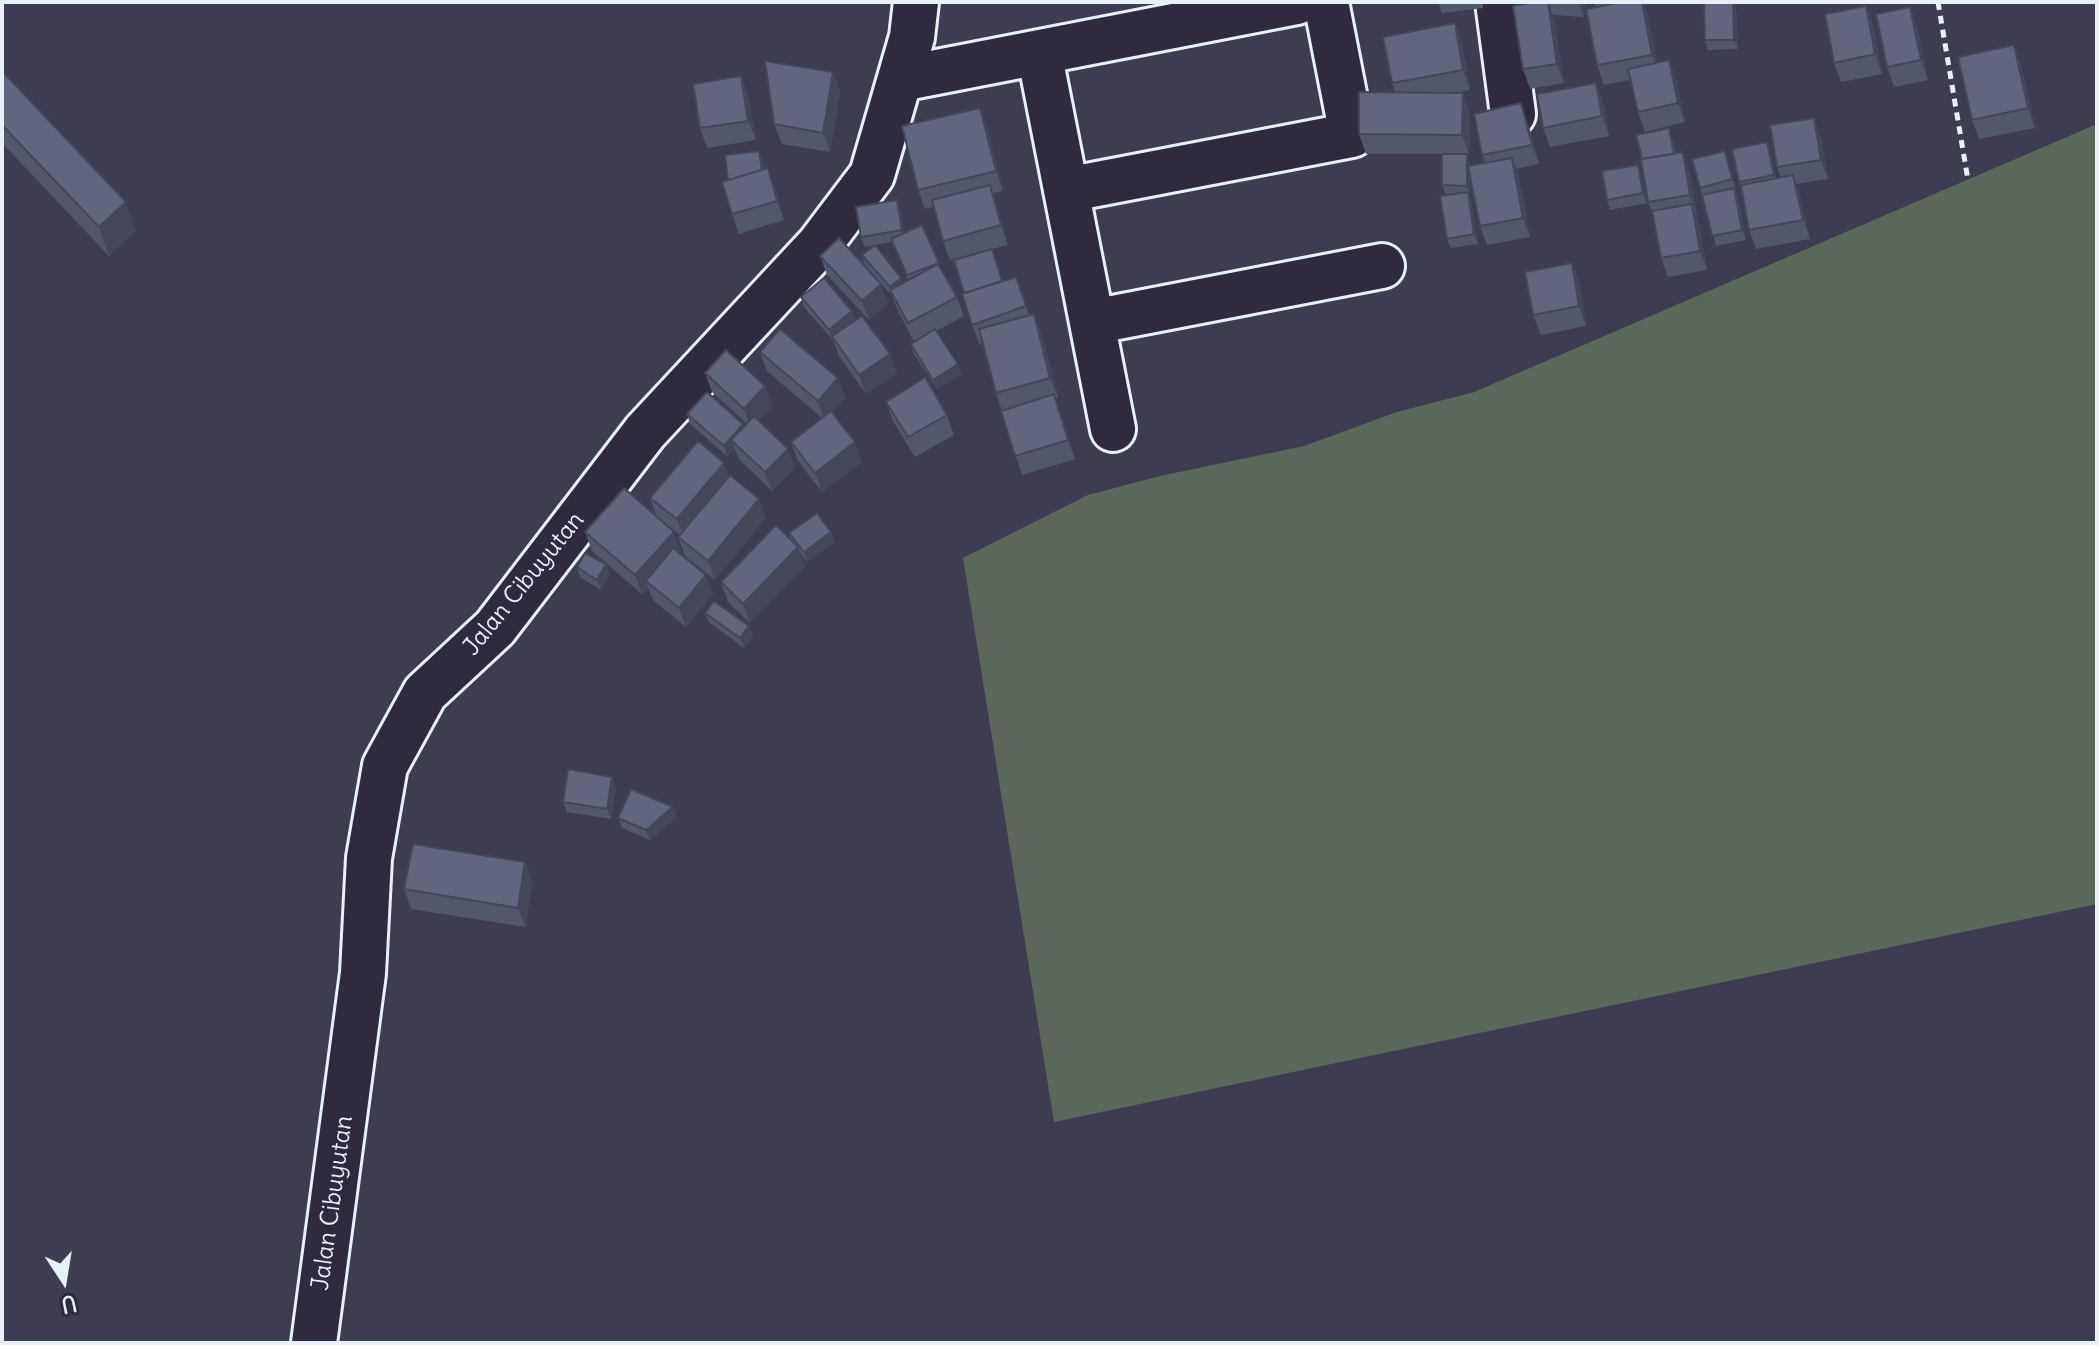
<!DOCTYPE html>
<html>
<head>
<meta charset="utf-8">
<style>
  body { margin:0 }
  #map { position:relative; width:2099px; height:1345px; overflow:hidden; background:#3e3c50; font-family:Delius,sans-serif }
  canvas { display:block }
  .frame { position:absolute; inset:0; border:4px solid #e8f1f8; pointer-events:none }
  .north { position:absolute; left:24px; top:1241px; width:80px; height:80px; -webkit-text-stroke:6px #2f2a3d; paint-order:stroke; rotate:168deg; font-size:22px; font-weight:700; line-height:32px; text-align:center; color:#e8f1f8 }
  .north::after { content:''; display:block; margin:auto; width:28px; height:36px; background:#e8f1f8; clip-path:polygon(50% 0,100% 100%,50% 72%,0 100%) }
</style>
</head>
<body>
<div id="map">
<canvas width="2099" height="1345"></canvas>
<div class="frame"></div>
<div class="north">U</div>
</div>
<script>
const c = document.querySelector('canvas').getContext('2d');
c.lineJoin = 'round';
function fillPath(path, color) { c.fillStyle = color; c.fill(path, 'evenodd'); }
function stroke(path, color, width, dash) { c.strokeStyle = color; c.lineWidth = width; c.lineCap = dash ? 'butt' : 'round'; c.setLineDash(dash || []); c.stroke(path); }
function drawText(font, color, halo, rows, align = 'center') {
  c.font = font + ' Delius,sans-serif'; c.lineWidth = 6; c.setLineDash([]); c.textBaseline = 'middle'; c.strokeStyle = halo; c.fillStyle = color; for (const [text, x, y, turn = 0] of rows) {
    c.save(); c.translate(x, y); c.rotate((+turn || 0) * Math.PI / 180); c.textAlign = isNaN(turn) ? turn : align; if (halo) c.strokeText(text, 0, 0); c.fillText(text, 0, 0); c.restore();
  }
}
fillPath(new Path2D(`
  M2097 124V904L1054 1122 963 558 1088 495 1160 476 1304 446 1397 412 1474 392Z`), '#5b675b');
const minor = new Path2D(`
  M1498 2 1513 114
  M1039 52 1113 429
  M901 79 1297 2
  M1066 190 1352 135 1326 2
  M1092 322 1382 266
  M314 1343 363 973 369 858 385 766 425 693 495 628 645 432 819 245 872 175 912 37 916 2`);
stroke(minor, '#e8f1f8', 50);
stroke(new Path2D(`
  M1938 2 1968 180`), '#e8f1f8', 5, [8, 6]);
stroke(minor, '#2f2a3d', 44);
fillPath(new Path2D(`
  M1438 2H1483V8L1442 13Z
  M1528 2H1585L1584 17 1553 15 1564 83 1530 89 1523 69Z
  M1594 2H1657L1644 5 1648 18 1657 63 1676 79 1685 122 1645 132 1638 112 1630 80 1604 85 1597 65 1596 7Z
  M1792 2H1830V3Z
  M1866 6 1873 25 1882 74 1841 82 1834 63Z
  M1736 8 1738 49 1708 50 1705 40Z
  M1455 23 1462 42 1470 90 1454 93 1470 112 1469 154H1467L1470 165 1485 163 1482 155 1528 123 1539 164 1516 169 1519 177 1530 237 1487 245 1480 226 1470 176 1469 195 1471 202 1478 244 1451 248 1447 239 1446 195 1442 185V154H1366L1359 134 1395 92 1392 83Z
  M1917 27 1928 80 1894 87 1887 67Z
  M2014 45 2021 65 2035 128 1979 139 1972 120Z
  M2 71 136 231 109 256 2 143Z
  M833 72 840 91 830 152 782 144 774 124Z
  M741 76 748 96 756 140 707 148 700 128Z
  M1596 83 1603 103 1609 136 1550 147 1543 128Z
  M987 127 1003 191 993 193 1008 245 992 249 1002 281 1016 277 1029 315 1034 314 1041 333 1058 397 1055 398 1075 459 1022 475 996 393 982 343 979 344 962 294H964L981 252 950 260 943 241 934 207 925 209 918 190Z
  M1821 137 1828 179 1796 184 1810 239 1756 249 1749 230 1742 192 1739 182 1770 152 1776 178 1781 177 1777 167Z
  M1672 138 1676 153 1690 172 1697 215H1696L1699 224 1707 270 1668 277 1661 258 1654 217 1648 202Z
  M759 151 763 161 764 170 768 168 775 188 784 220 739 234 732 214 728 180Z
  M1725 151 1738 198 1746 240 1716 246 1700 188Z
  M1641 175 1647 203 1610 210 1607 200Z
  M900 210 904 233 941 268 957 297 964 316 936 331 958 364 961 374 937 389 914 354 911 344 914 342 897 309 892 296 865 265 862 255 901 278 903 283 908 280 892 242 865 247 861 237Z
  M820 256 888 303 869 320 827 275Z
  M1572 263 1579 282 1586 326 1541 335 1533 315Z
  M801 297 855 320 890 354 897 373 866 394 839 356 833 340 804 307Z
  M760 352 838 378 845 398 832 412 862 462 822 492 798 461 791 442 822 418 767 371Z
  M705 373 765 386 772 406 759 420 795 468 772 491 739 459 734 448 727 456 690 424 687 414 744 427 747 424 712 392Z
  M886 402 947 415 954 435 915 457 893 421Z
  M729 476 766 518 715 580 685 556 678 537 680 535 657 517 650 498Z
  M585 532 681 551 679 553 713 594 686 627 653 600 648 588 642 594 592 551Z
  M831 532 835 542 807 562 800 552 805 567 750 623 728 602 721 582 792 542 789 533Z
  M577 567 610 574 601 590 580 577Z
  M705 613 749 626 753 636 744 648 709 622Z
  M612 777 616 787 611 819 567 812 563 802Z
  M673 807 677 817 650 840 622 828 618 818Z
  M525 862 532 881 525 927 411 909 404 889Z`), '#53576c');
fillPath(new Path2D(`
  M1548 2 1555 20 1564 83 1557 64Z
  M1578 2H1585L1584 17Z
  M1642 2 1648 18 1659 74 1652 55Z
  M1733 2H1734L1736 8 1738 49 1734 40Z
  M1866 6 1873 25 1882 74 1875 54Z
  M1910 7 1917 27 1928 80 1921 60Z
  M1455 23 1462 42 1470 90 1463 70Z
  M2014 45 2021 65 2035 128 2028 108Z
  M1669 60 1676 79 1685 122 1678 103Z
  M833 72 840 91 830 152 823 133Z
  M741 76 748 96 756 140 748 121Z
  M1596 83 1603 103 1609 136 1602 116Z
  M1463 93 1470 112 1469 154 1462 135Z
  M1521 103 1528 123 1539 164 1532 145Z
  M980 108 987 127 1003 191 996 171Z
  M1814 118 1821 137 1828 179 1821 160Z
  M1767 142 1770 152 1777 185 1774 175Z
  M759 151 763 161 766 186 762 176Z
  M1683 152 1690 172 1697 215 1690 195Z
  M1467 154 1470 164V196L1467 186Z
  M1512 158 1519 177 1530 237 1523 218Z
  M1638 165 1641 175 1647 203 1643 193Z
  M768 168 775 188 784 220 777 201Z
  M1793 175 1800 194 1810 239 1803 220Z
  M990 185 997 204 1008 245 1001 225Z
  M1734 188 1738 198 1746 240 1742 230Z
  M1468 192 1471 202 1478 244 1474 234Z
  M897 200 900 210 905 240 902 230Z
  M126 202 136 231 109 256 99 227Z
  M1692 204 1699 224 1707 270 1700 251Z
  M1572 263 1579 282 1586 326 1579 306Z
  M901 278 904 288 893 297 890 287Z
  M881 284 888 303 869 320 862 301Z
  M852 311 856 321 832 336 833 340 829 330Z
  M1034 314 1041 333 1058 397 1050 378Z
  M890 354 897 373 866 394 859 375Z
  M958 364 961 374 937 389 933 380Z
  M838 378 845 398 825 421 818 401Z
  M765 386 772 406 751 428 744 409Z
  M1054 394 1061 414 1075 459 1068 440Z
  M743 424 747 434 731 440 734 448 727 456 724 446Z
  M855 442 862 462 822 492 815 473Z
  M788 449 795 468 772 491 765 472Z
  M724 463 731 482 684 539 677 519Z
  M759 499 766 518 715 580 708 561Z
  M674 532 681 551 651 585 646 581 648 588 642 594 635 575Z
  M831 532 835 542 807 562 804 552Z
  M798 547 805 567 750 623 743 604Z
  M606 564 610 574 601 590 597 580Z
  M706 575 713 594 686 627 679 608Z
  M749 626 753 636 744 648 740 638Z
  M612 777 616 787 611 819 607 809Z
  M673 807 677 817 650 840 646 830Z
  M525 862 532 881 525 927 518 908Z`), '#444758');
const building = new Path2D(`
  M1536 2H1548L1557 64 1523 69 1513 6Z
  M1622 2H1642L1652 55 1597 65 1586 9Z
  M1704 2H1733L1734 40H1705Z
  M1866 6 1875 54 1834 63 1825 14Z
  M1910 7 1921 60 1887 67 1876 14Z
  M1455 23 1463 70 1392 83 1383 37Z
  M2014 45 2028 108 1972 120 1958 57Z
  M1669 60 1678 103 1638 112 1628 69Z
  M765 61 833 72 823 133 774 124Z
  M2 71 126 202 99 227 2 125Z
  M741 76 748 121 700 128 693 84Z
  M1596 83 1602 116 1543 128 1537 94Z
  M1359 92 1463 93 1462 135 1359 134Z
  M1521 103 1532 145 1482 155 1474 114Z
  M980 108 996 171 918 190 902 126Z
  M1814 118 1821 160 1777 167 1770 125Z
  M1669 128 1674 154 1642 159 1636 135Z
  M1767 142 1774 175 1739 182 1732 149Z
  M759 151 762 170 728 180 725 155Z
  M1725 151 1732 179 1700 188 1692 159Z
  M1683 152 1690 195 1648 202 1641 159Z
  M1442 154H1467V186L1442 185Z
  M1512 158 1523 218 1480 226 1468 166Z
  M1638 165 1643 193 1607 200 1602 171Z
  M768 168 777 201 732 214 722 182Z
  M1793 175 1803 220 1749 230 1741 185Z
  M990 185 1001 225 943 241 932 200Z
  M1734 188 1742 230 1712 236 1702 195Z
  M1468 192 1474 234 1447 239 1440 196Z
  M897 200 902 230 861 237 856 207Z
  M1692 204 1700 251 1661 258 1652 211Z
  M922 225 939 263 907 275 891 239Z
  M839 238 881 284 862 301 820 256Z
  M875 245 901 278 890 287 862 255Z
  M992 249 1002 281 964 293 954 260Z
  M1572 263 1579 306 1533 315 1525 272Z
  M938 264 957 297 908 323 890 290Z
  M1016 277 1026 306 972 325 962 294Z
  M824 278 852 311 829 330 801 297Z
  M1034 314 1050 378 996 393 979 329Z
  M862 316 890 354 859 375 832 336Z
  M780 329 838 378 818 401 760 352Z
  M935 329 958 364 933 380 911 344Z
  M726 350 765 386 744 409 705 373Z
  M925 377 947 415 908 437 886 402Z
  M707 392 743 424 724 446 687 414Z
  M1054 394 1068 440 1015 456 1001 411Z
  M831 411 855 442 815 473 791 442Z
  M754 416 788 449 765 472 731 440Z
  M698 441 724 463 677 519 650 498Z
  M730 475 759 499 708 561 678 537Z
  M624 488 674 532 635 575 585 532Z
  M817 513 831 532 804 552 789 533Z
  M776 525 798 547 743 604 721 582Z
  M673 548 706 575 679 608 646 581Z
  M585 553 606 564 597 580 577 567Z
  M714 601 749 626 740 638 705 613Z
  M568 769 612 777 607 809 563 802Z
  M631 789 673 807 646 830 618 818Z
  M413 844 525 862 518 908 404 889Z`);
fillPath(building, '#61657e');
stroke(building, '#444758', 2);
drawText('24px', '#e8f1f8', '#2f2a3d', [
  ["Jalan Cibuyutan",524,584,-51],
  ["Jalan Cibuyutan",333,1203,-82]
]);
</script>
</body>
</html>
